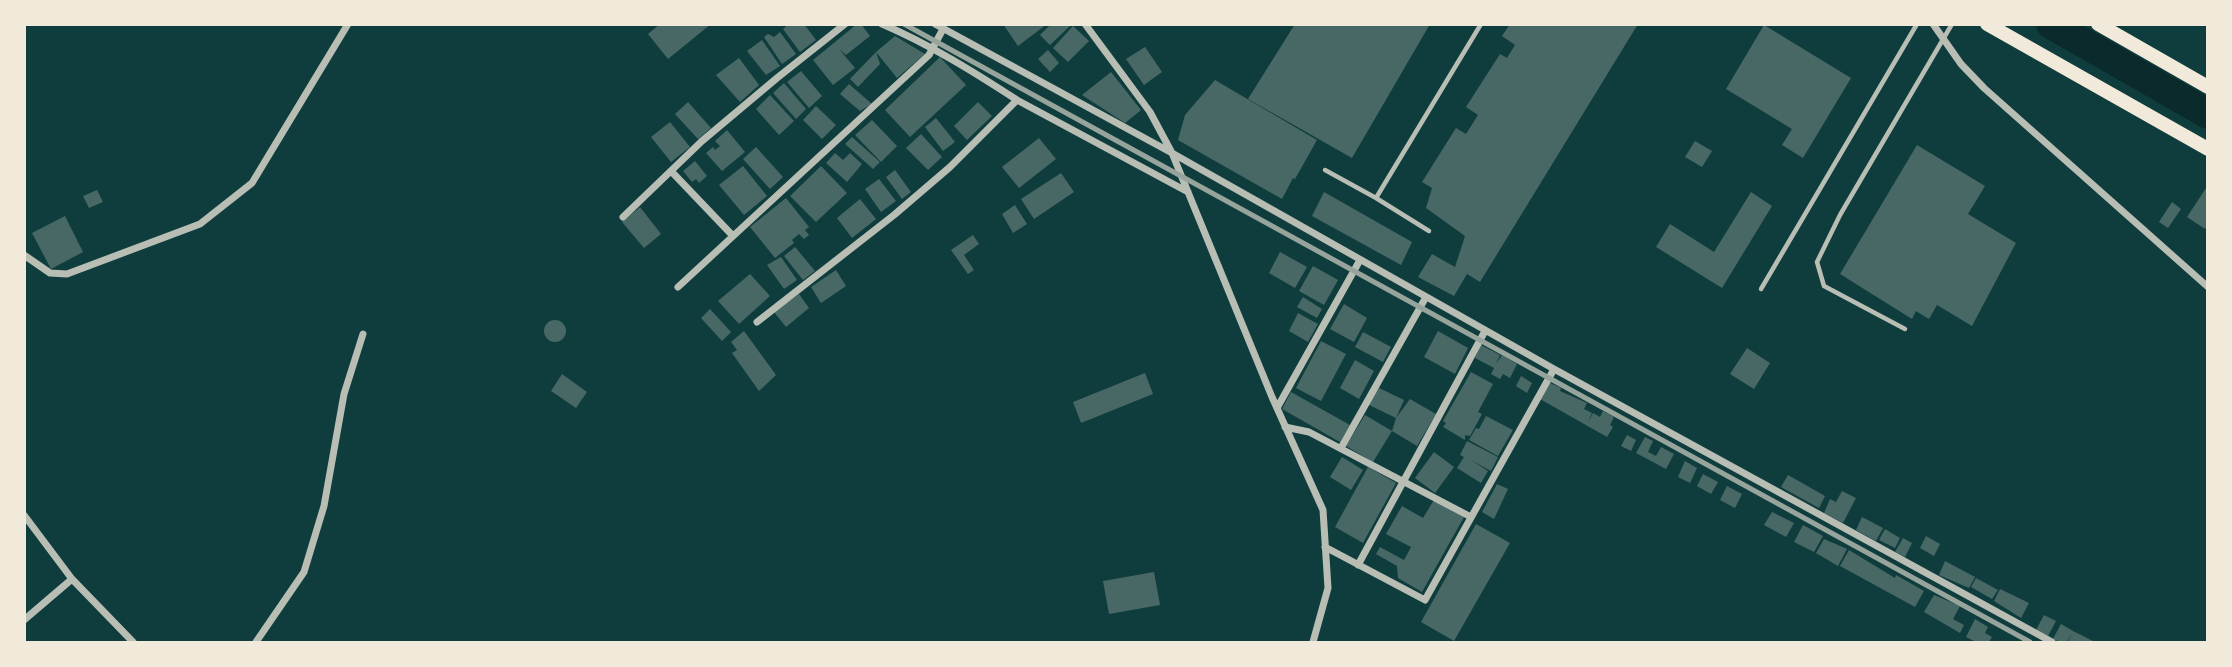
<!DOCTYPE html>
<html>
<head>
<meta charset="utf-8">
<style>
  body { margin:0 }
  #map { position:relative; width:2232px; height:667px; overflow:hidden; background:#0f3d3e; font-family:"DM Sans",sans-serif }
  canvas { display:block }
  .frame { position:absolute; inset:0; border:26px solid #f1e9da; pointer-events:none }
</style>
</head>
<body>
<div id="map">
<canvas width="2232" height="667"></canvas>
<div class="frame"></div>
</div>
<script>
const c = document.querySelector('canvas').getContext('2d');
c.lineJoin = 'round';
function stroke(path, color, width, dash) { c.strokeStyle = color; c.lineWidth = width; c.lineCap = dash ? 'butt' : 'round'; c.setLineDash(dash || []); c.stroke(path); }
function fillPath(path, color) { c.fillStyle = color; c.fill(path, 'evenodd'); }
stroke(new Path2D(`
  M2051 24 2208 114`), '#0a2a2b', 30);
fillPath(new Path2D(`
  M660 24H711L668 59 648 34Z
  M789 24H804L816 40 800 52 783 29Z
  M857 24H861L870 36 846 55 839 49 855 68 833 85 813 60Z
  M1003 24H1047L1018 46Z
  M1051 24H1072L1050 45 1040 35Z
  M1295 24H1430L1352 158 1248 99Z
  M1510 24H1638L1480 282 1467 274 1454 296 1418 277 1432 254 1455 267 1465 236 1426 208 1432 188 1422 182 1456 128 1466 134 1478 115 1466 107 1500 54 1507 58 1515 45 1502 36Z
  M1764 25 1851 78 1803 158 1782 145 1792 129 1726 89Z
  M1073 26 1089 41 1068 62 1053 48Z
  M780 32 796 54 782 64 764 37 768 34 774 37Z
  M895 36 925 54 897 78 876 52Z
  M762 40 780 66 766 75 747 51Z
  M1145 47 1162 72 1144 85 1126 59Z
  M1048 50 1059 63 1050 72 1038 59Z
  M876 52 880 64 858 87 850 79Z
  M940 57 966 85 910 137 885 110Z
  M739 58 759 85 740 102 716 75Z
  M801 71 822 96 809 108 787 82Z
  M1111 72 1141 110 1125 123 1082 95Z
  M1215 80 1317 140 1295 179 1293 178 1282 199 1178 140 1185 115Z
  M784 83 806 109 796 119 773 93Z
  M849 84 872 104 860 111 840 94Z
  M770 95 794 121 779 135 756 109Z
  M688 102 711 128 698 139 675 114Z
  M978 102 992 116 967 140 954 126Z
  M816 106 836 125 822 139 803 120Z
  M936 118 955 142 943 151 925 127Z
  M872 120 897 146 881 162 855 135Z
  M670 122 690 147 671 162 651 137Z
  M727 130 745 152 722 171 706 153 713 147 715 150 720 146 715 141Z
  M921 134 942 157 928 170 906 148Z
  M852 137 880 162 873 169 845 144Z
  M1039 138 1056 159 1019 188 1002 167Z
  M1695 141 1712 151 1702 167 1685 157Z
  M1917 145 1985 186 1968 214 2016 243 1972 326 1937 305 1929 319 1916 311 1912 319 1840 274Z
  M756 147 783 177 770 189 743 159Z
  M835 153 843 160 850 153 862 164 847 182 826 163Z
  M695 161 707 176 699 183 696 179 692 182 683 171Z
  M743 166 767 196 744 215 719 185Z
  M821 166 847 193 816 222 790 196Z
  M895 170 911 192 902 199 886 177Z
  M1061 173 1074 192 1034 219 1021 199Z
  M879 179 896 201 881 212 865 189Z
  M2208 185V224L2205 229 2187 217Z
  M97 190 103 202 89 208 83 196Z
  M1324 192 1412 242 1401 265 1312 216Z
  M1751 192 1772 206 1722 288 1656 247 1670 224 1714 252Z
  M786 198 809 227 805 230 809 235 804 239 799 234 792 240 794 243 775 258 750 227Z
  M860 199 876 219 852 238 837 218Z
  M2172 202 2181 209 2168 228 2159 222Z
  M1015 205 1027 224 1013 233 1002 214Z
  M640 207 661 234 644 248 622 222Z
  M65 216 83 252 51 269 32 233Z
  M973 235 979 244 964 255 974 270 968 274 951 250Z
  M795 247 815 271 803 280 784 256Z
  M1280 252 1307 267 1295 288 1269 273Z
  M781 257 797 280 784 289 767 265Z
  M1313 266 1338 280 1324 305 1299 291Z
  M836 270 846 286 821 303 811 287Z
  M750 274 770 296 739 324 718 301Z
  M799 294 809 308 786 327 774 312Z
  M1303 297 1322 309 1317 318 1297 307Z
  M1344 304 1367 318 1354 342 1330 329Z
  M710 309 731 332 722 341 701 318Z
  M1298 313 1318 324 1308 342 1289 331Z
  M544 331a11 11 0 1 1 22 0a11 11 0 1 1-22 0Z
  M744 331 776 375 759 391 732 353 737 350 731 342Z
  M1438 331 1468 348 1455 374 1424 357Z
  M1363 332 1391 347 1383 362 1355 347Z
  M1321 341 1346 354 1321 401 1296 388Z
  M1481 345 1500 355 1496 364 1502 355 1517 364 1510 378 1503 374 1500 379 1491 374 1494 368 1475 358Z
  M1747 348 1770 363 1754 389 1730 374Z
  M1355 360 1374 371 1359 399 1340 388Z
  M1471 372 1493 384 1478 412 1482 414 1470 436 1465 435V440L1443 427 1446 423 1443 421Z
  M1145 373 1153 394 1081 423 1073 402Z
  M562 374 587 392 576 408 551 391Z
  M1521 376 1532 383 1527 393 1516 386Z
  M1548 382 1561 388 1560 391 1587 403 1584 409 1592 413 1588 422 1593 413 1600 417 1603 411 1614 417 1610 425 1613 427 1607 437 1540 399Z
  M1379 388 1404 400 1396 418 1367 404Z
  M1291 392 1350 425 1340 442 1282 409Z
  M1410 399 1436 414 1417 446 1392 431 1373 462 1346 446 1365 415 1392 431 1396 418Z
  M1486 416 1513 430 1498 456 1469 440 1476 428 1479 429Z
  M1627 435 1636 440 1631 451 1621 446Z
  M1645 437 1653 441 1648 452 1656 456 1661 447 1674 454 1666 469 1636 453Z
  M1467 441 1498 457 1491 471 1471 460 1488 471 1481 483 1457 468 1464 457 1460 455Z
  M1434 452 1454 467 1435 493 1415 478Z
  M1342 457 1363 470 1351 490 1330 477Z
  M1685 461 1697 468 1690 483 1678 477Z
  M1368 467 1396 483 1363 543 1335 527Z
  M1703 474 1718 482 1711 494 1697 486Z
  M1788 475 1825 496 1819 508 1781 487Z
  M1497 484 1508 489 1494 519 1482 512Z
  M1727 486 1742 494 1735 508 1720 500Z
  M1842 491 1856 498 1843 523 1824 513 1830 499 1836 502Z
  M1434 500 1464 517 1422 592 1398 578 1397 566 1376 554 1380 547 1404 560 1411 547 1386 534 1402 506 1423 518Z
  M1772 512 1794 523 1786 537 1764 525Z
  M1862 517 1883 528 1876 541 1856 530Z
  M1476 524 1510 543 1454 641 1421 622Z
  M1803 525 1823 536 1814 552 1794 542Z
  M1885 529 1900 538 1895 548 1879 540Z
  M1926 536 1940 544 1934 556 1920 548Z
  M1903 538 1912 543 1905 557 1895 552Z
  M1824 539 1847 549 1838 566 1816 553Z
  M1849 550 1895 578 1896 575 1924 591 1915 607 1840 566Z
  M1945 561 1975 577 1969 588 1939 575Z
  M1154 572 1160 605 1109 614 1103 581Z
  M1976 578 1998 590 1992 599 1971 587Z
  M2000 589 2029 603 2021 618 1994 601Z
  M1934 595 1960 606 1953 619 1964 625 1960 633 1924 612Z
  M2044 615 2056 621 2048 636 2036 630Z
  M1975 619 1988 627 1985 633 1992 637 1989 642H1976L1966 637Z
  M2061 624 2073 631 2095 642H2068L2072 633 2067 642H2060L2053 639Z`), '#486865');
stroke(new Path2D(`
  M1325 170 1376 198 1429 231
  M1376 198 1481 24
  M1761 289 1917 24
  M1905 329 1824 286 1817 262 1840 215 1952 24`), '#b8beb3', 4.5);
stroke(new Path2D(`
  M935 24 1172 153 1554 369 2052 642
  M1085 24 1150 112 1172 153 1272 397 1323 510 1328 588 1313 642
  M1933 24 1961 64 1984 88 2208 287
  M1017 100 1188 192
  M671 171 733 236
  M623 217 702 141 777 78 845 24
  M24 255 50 273 67 274 200 224 252 183 348 24
  M678 287 929 55 943 29
  M757 322 894 215 950 167 1017 100C974 72 929 44 882 24
  M1277 408 1360 260
  M1285 427 1309 432 1471 517
  M1341 448 1426 297
  M24 515 72 579 133 642
  M1325 547 1425 600 1554 369
  M1358 565 1485 331
  M24 620 72 579
  M256 642 304 572 324 506 344 394 363 334`), '#b8beb3', 7);
stroke(new Path2D(`
  M1987 24 2208 149
  M2098 24 2208 87`), '#f1e9da', 14);
stroke(new Path2D(`
  M904 24 2030 642`), '#97a49c', 5);
</script>
</body>
</html>
